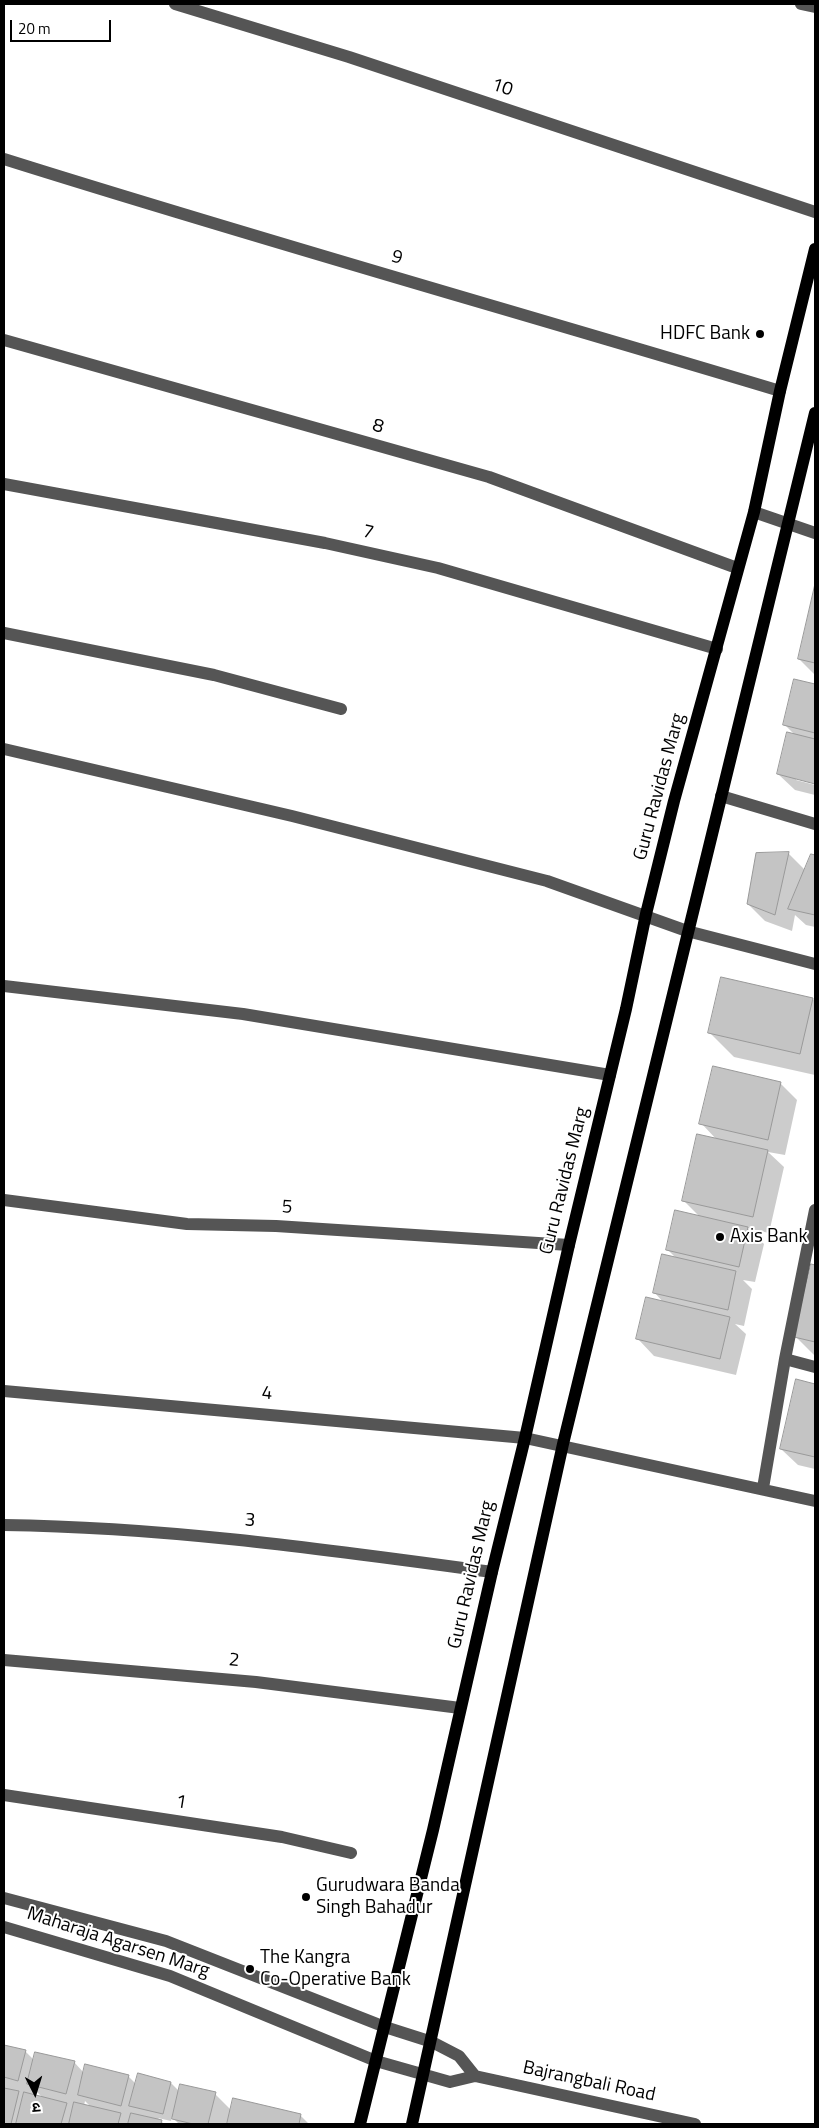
<!DOCTYPE html>
<html>
<head>
<meta charset="utf-8">
<style>
  body { margin:0 }
  #map { position:relative; width:819px; height:2128px; overflow:hidden; background:#fff; font-family:"Titillium Web","Noto Sans Devanagari",sans-serif }
  canvas { display:block }
  .frame { position:absolute; inset:0; border:5px solid #000; pointer-events:none }
  .north { position:absolute; left:10px; top:2068px; width:50px; height:50px; -webkit-text-stroke:4px #fff; paint-order:stroke; rotate:175deg; font-size:14px; font-weight:700; line-height:20px; text-align:center; color:#000 }
  .north::after { content:''; display:block; margin:auto; width:18px; height:22px; background:#000; clip-path:polygon(50% 0,100% 100%,50% 72%,0 100%) }
  .scale { position:absolute; left:10px; top:20px; width:101px; height:22px; box-sizing:border-box; border:2px solid #000; border-top:0; padding-left:6px; font-size:15px; line-height:18px; white-space:nowrap; color:#000; -webkit-text-stroke:4px #fff; paint-order:stroke }
</style>
</head>
<body>
<div id="map">
<canvas width="819" height="2128"></canvas>
<div class="frame"></div>
<div class="north">उ</div>
<div class="scale">20 m</div>
</div>
<script>
const c = document.querySelector('canvas').getContext('2d');
c.lineJoin = 'round';
function fillPath(path, color) { c.fillStyle = color; c.fill(path, 'evenodd'); }
function stroke(path, color, width, dash) { c.strokeStyle = color; c.lineWidth = width; c.lineCap = dash ? 'butt' : 'round'; c.setLineDash(dash || []); c.stroke(path); }
function drawText(font, color, halo, rows, align = 'center') {
  c.font = font + ' "Titillium Web",sans-serif'; c.lineWidth = 4; c.setLineDash([]); c.textBaseline = 'middle'; c.strokeStyle = halo; c.fillStyle = color; for (const [text, x, y, turn = 0] of rows) {
    c.save(); c.translate(x, y); c.rotate((+turn || 0) * Math.PI / 180); c.textAlign = isNaN(turn) ? turn : align; if (halo) c.strokeText(text, 0, 0); c.fillText(text, 0, 0); c.restore();
  }
}
fillPath(new Path2D(`
  M815 590V675L799 659Z
  M795 681 815 686V782L796 777V780L815 785V795L795 790 778 774 795 735 784 724Z
  M788 853 805 870 811 856H815V927L806 925 795 915 792 931 765 921 748 904Z
  M813 999 815 1001V1075L734 1057 710 1033Z
  M780 1083 797 1100 785 1155 768 1152 784 1167 769 1233 747 1228 764 1244 755 1282 743 1280 752 1289 744 1326 735 1324 746 1334 736 1375 654 1356 638 1339 664 1303 654 1292 677 1259 668 1250 700 1217 683 1200 717 1140 701 1123Z
  M812 1266H815V1356L796 1337Z
  M797 1381 815 1385V1469L798 1465 781 1449Z
  M4 2046 25 2051 34 2060 74 2062 84 2073 128 2076 136 2084 171 2083 180 2092 215 2094 231 2110 300 2115 309 2124H179L172 2117 171 2121 158 2118 164 2124H4ZM36 2091 43 2098 34 2096ZM85 2101 91 2107 84 2106Z`), '#0003');
const building = new Path2D(`
  M815 584V663L798 659Z
  M794 679 815 684V733L783 725Z
  M787 732 815 739V784L777 774Z
  M789 852 775 915 747 904 756 853Z
  M811 854 815 855V915L788 909Z
  M721 977 813 998 800 1054 708 1033Z
  M713 1066 781 1082 768 1140 699 1124Z
  M697 1134 768 1150 753 1217 682 1201Z
  M675 1210 748 1227 739 1267 666 1250Z
  M662 1254 736 1271 728 1310 653 1293Z
  M811 1264 815 1265V1342L794 1337Z
  M646 1297 730 1317 720 1359 636 1339Z
  M796 1379 815 1384V1457L780 1449Z
  M4 2045 26 2050 18 2081 4 2077Z
  M35 2052 75 2061 66 2094 27 2084Z
  M85 2064 129 2075 121 2106 78 2095Z
  M138 2073 171 2082 163 2114 129 2106Z
  M180 2084 216 2092 208 2124H193L172 2119Z
  M4 2088 19 2091 11 2124H4Z
  M24 2092 67 2103 61 2124H16Z
  M233 2098 301 2114 299 2124H227Z
  M74 2102 121 2113 118 2124H69Z
  M131 2113 162 2120 161 2124H128Z`);
fillPath(building, '#c4c4c4');
stroke(building, '#999', 1);
stroke(new Path2D(`
  M175 4 349 57 815 212
  M801 4 815 7
  M4 159C261 240 521 313 780 391
  M4 340 489 477 737 568
  M4 484 325 543 438 568 717 649
  M754 512 815 533
  M4 633 214 675 341 709
  M4 749 292 816 547 881 687 931 815 964
  M721 796 815 824
  M4 986 243 1014 610 1075
  M4 1200 187 1224 276 1226 569 1245
  M785 1359 815 1367
  M4 1391 525 1438 815 1501
  M763 1488 785 1359 815 1210
  M4 1525C168 1527 329 1550 492 1572
  M4 1660 256 1682 460 1708
  M4 1795 282 1837 351 1853
  M4 1898 166 1941 385 2027 432 2042 459 2056 475 2076
  M4 1927 170 1976 376 2061 450 2082 475 2076
  M475 2076 695 2124`), '#555', 12);
stroke(new Path2D(`
  M360 2124 433 1830 492 1572 525 1438 569 1245 626 1009 646 914 674 801 754 512 780 391 815 249
  M412 2124 563 1444 815 413`), '#000', 12);
for (const [x, y, r, color] of [
  [760,334,5,"#000"],
  [720,1237,5,"#000"],
  [306,1897,5,"#000"],
  [250,1969,5,"#000"]
]) { const dot = new Path2D(); dot.arc(x, y, r, 0, 2 * Math.PI); c.fillStyle = color; c.fill(dot); stroke(dot, '#fff', 2); }
drawText('19px', '#000', '#fff', [
  ["10",502,88,18],
  ["9",397,258,16],
  ["8",378,427,16],
  ["7",368,533,13],
  ["Guru Ravidas Marg",660,787,-75],
  ["Guru Ravidas Marg",565,1181,-76],
  ["5",287,1208,3],
  ["4",267,1394,5],
  ["3",250,1521,5],
  ["Guru Ravidas Marg",472,1575,-77],
  ["2",234,1661,6],
  ["1",181,1803,9],
  ["Maharaja Agarsen Marg",118,1943,18],
  ["Bajrangbali Road",589,2082,12]
]);
drawText('19px', '#000', '#fff', [
  ["HDFC Bank",750,334,"right"],
  ["Axis Bank",730,1237],
  ["Gurudwara Banda",316,1886],
  ["Singh Bahadur",316,1908],
  ["The Kangra",260,1958],
  ["Co-Operative Bank",260,1980]
], 'left');
</script>
</body>
</html>
